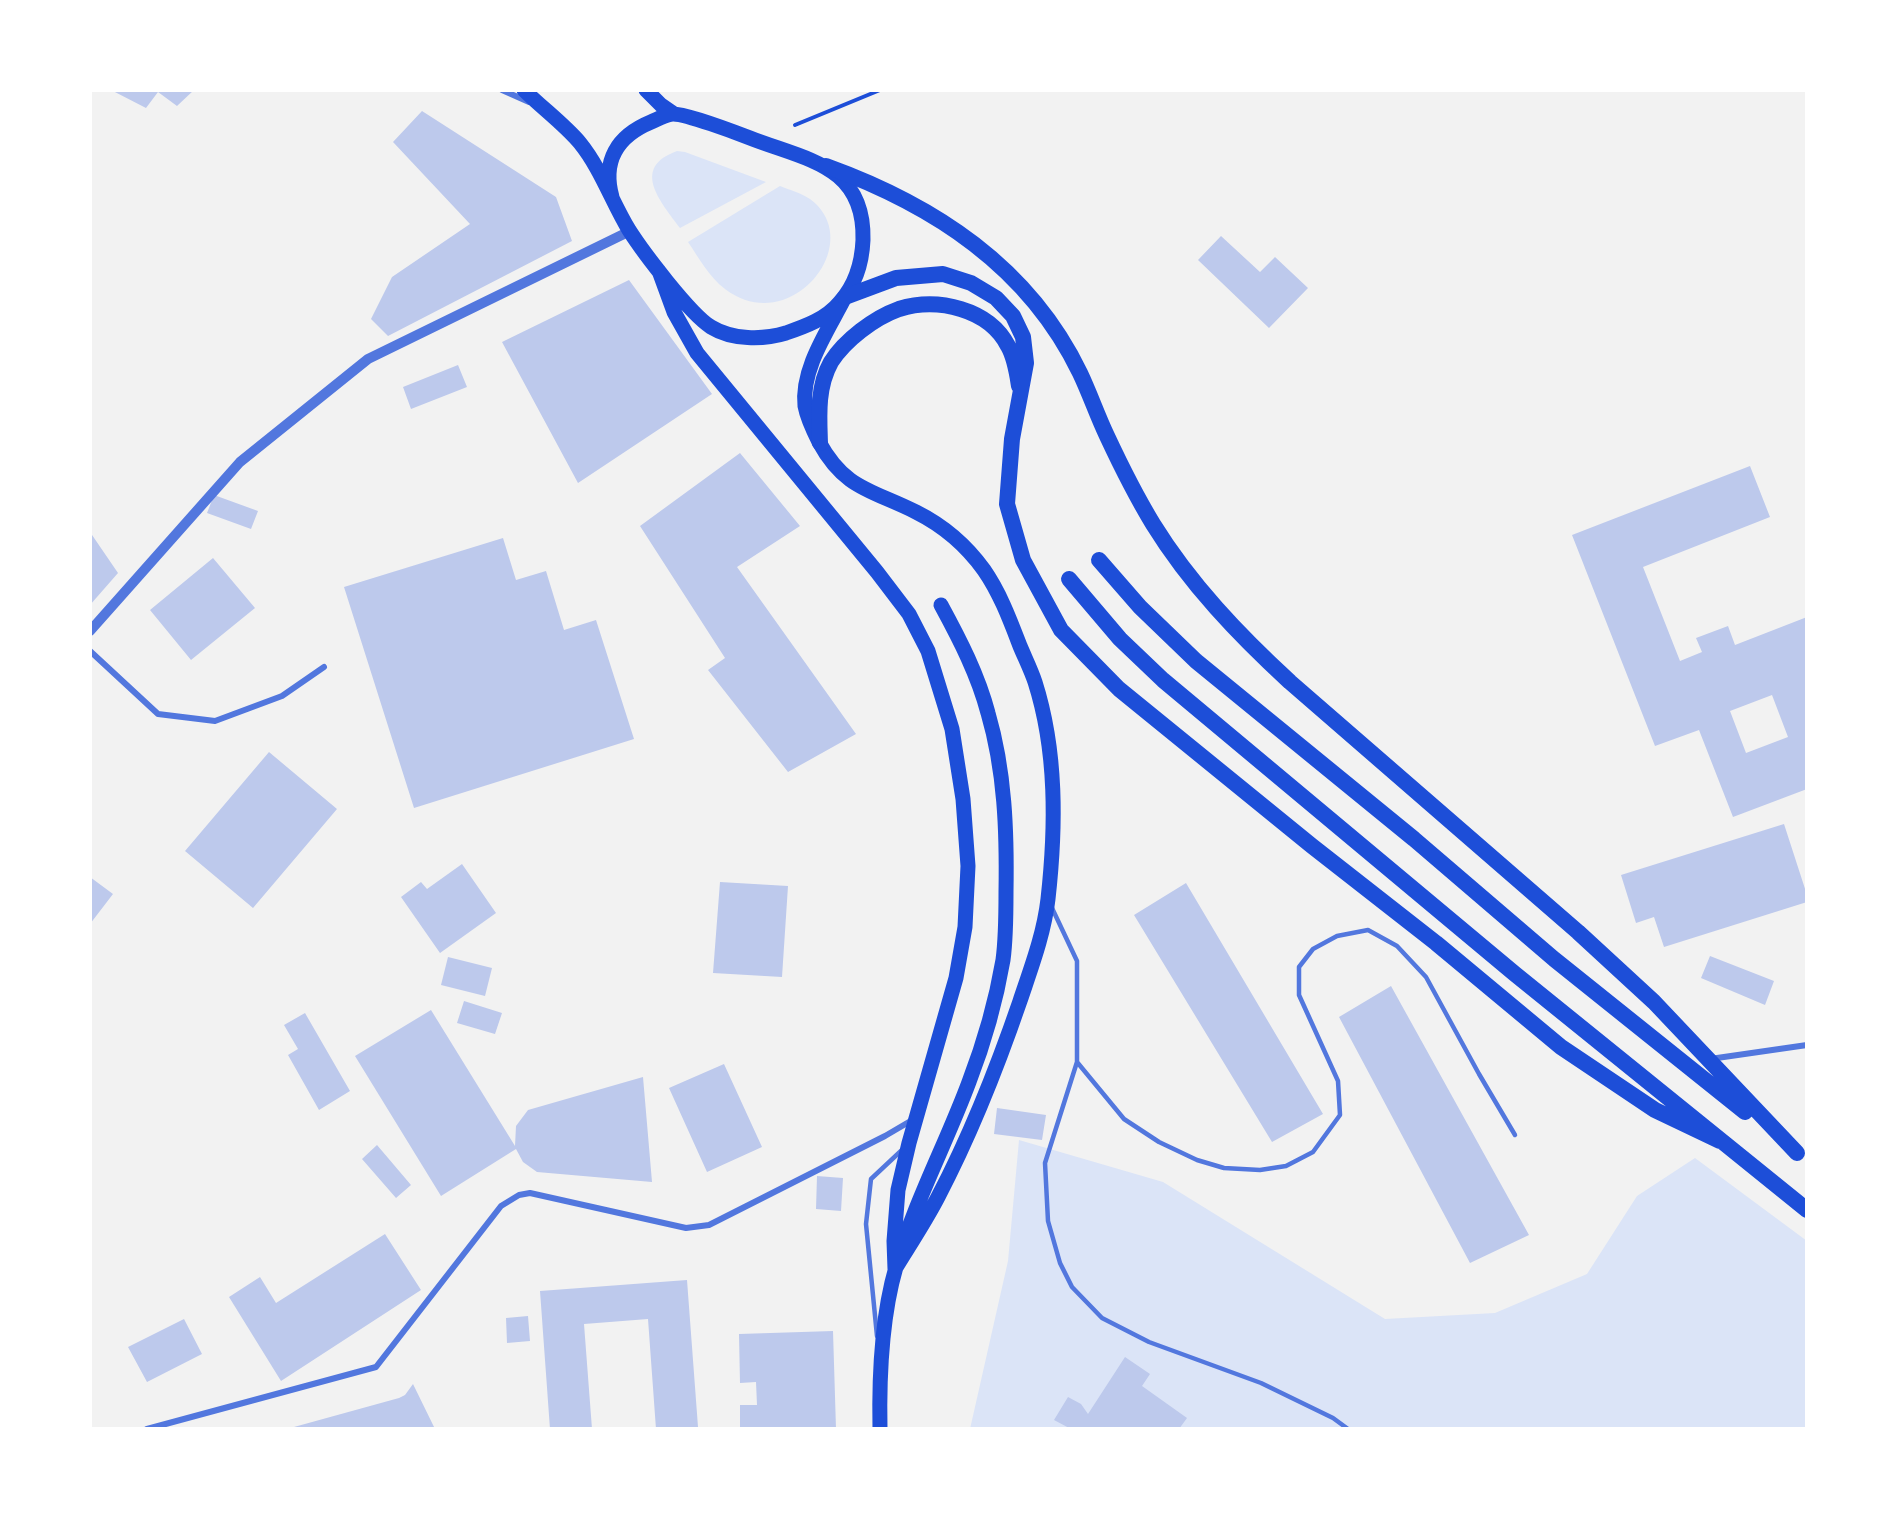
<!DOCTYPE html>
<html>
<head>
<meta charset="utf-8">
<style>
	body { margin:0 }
	#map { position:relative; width:1897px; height:1519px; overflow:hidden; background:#f2f2f2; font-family:"IBM Plex Sans",sans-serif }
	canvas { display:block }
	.frame { position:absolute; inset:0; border:92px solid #fff; pointer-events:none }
</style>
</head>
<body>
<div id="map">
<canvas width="1897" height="1519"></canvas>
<div class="frame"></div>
</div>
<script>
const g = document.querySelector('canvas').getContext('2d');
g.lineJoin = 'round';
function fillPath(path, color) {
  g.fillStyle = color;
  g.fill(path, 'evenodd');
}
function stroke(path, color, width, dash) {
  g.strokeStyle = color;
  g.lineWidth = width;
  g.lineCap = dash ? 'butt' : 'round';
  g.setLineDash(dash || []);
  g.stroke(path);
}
fillPath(new Path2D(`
	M677 151 685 152 766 182 680 228C661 202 630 168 677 151Z
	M780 186C790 190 801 193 810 199 868 242 791 339 725 289 709 277 699 258 688 242Z
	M1019 1140 1163 1182 1385 1319 1495 1313 1587 1274 1637 1196 1695 1158 1807 1241V1429H970L1008 1261Z`), '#dbe4f7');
fillPath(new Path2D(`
	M111 90H194L177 106 158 92 146 108Z
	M422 111 556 197 572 241 388 336 371 319 392 277 470 224 393 142Z
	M1221 236 1260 272 1275 257 1308 288 1269 328 1198 260Z
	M629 280 712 394 578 483 502 342Z
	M458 365 467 387 411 409 403 387Z
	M740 453 800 526 737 567 856 734 788 772 708 670 725 658 640 526Z
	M1750 466 1770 517 1643 567 1680 661 1702 652 1696 638 1728 626 1735 645 1807 617V789L1733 817 1699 730 1655 746 1572 535ZM1772 695 1788 737 1746 753 1730 711Z
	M214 495 258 511 251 529 207 513Z
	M90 532 118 573 90 605Z
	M503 538 516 580 546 571 564 630 596 620 634 739 414 808 344 587Z
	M213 558 255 608 191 660 150 610Z
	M269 752 337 809 253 908 185 851Z
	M1784 824 1807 895V902L1664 947 1654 917 1636 923 1621 875Z
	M462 864 496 913 440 953 401 897 421 882 427 889Z
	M90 877 113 894 90 924Z
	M720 882 788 886 782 977 713 973Z
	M1186 883 1323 1114 1272 1142 1134 915Z
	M1710 956 1774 981 1765 1005 1701 978Z
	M448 957 492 968 485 996 441 985Z
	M1391 986 1529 1235 1470 1263 1339 1017Z
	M464 1001 502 1013 495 1034 457 1023Z
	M431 1010 515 1146 516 1126 528 1110 643 1077 652 1182 537 1172 523 1162 516 1149 441 1196 355 1056Z
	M305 1013 350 1091 319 1110 288 1055 298 1049 284 1025Z
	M724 1064 762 1147 707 1172 669 1088Z
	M997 1108 1046 1115 1042 1140 994 1134Z
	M377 1145 411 1185 396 1198 362 1159Z
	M817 1176 843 1178 841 1211 816 1209Z
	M385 1234 421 1290 281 1381 229 1297 260 1277 276 1303Z
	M687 1280 698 1427 656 1429 648 1319 584 1324 592 1429H550L540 1291Z
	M528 1316 530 1341 507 1343 506 1318Z
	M184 1319 202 1354 147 1382 128 1347Z
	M833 1331 836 1429H740V1405H757L756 1382 740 1383 739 1334Z
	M1125 1357 1150 1374 1142 1386 1187 1418 1179 1429H1071L1054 1420 1068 1397 1081 1404 1088 1414Z
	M413 1384 435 1429H295L294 1427 399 1398 405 1395Z`), '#bdc9ec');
stroke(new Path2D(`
	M795 125 880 90`), '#1d4ed8', 4);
stroke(new Path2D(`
	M1052 908 1077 961V1062L1045 1163 1048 1221 1060 1263 1072 1287 1102 1318 1149 1342 1261 1383 1333 1418 1348 1429
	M1077 1062 1124 1119 1159 1142 1197 1160 1224 1168 1260 1170 1286 1166 1313 1152 1340 1115 1338 1081 1299 995V967L1313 949 1337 936 1368 930 1397 946 1426 977 1479 1074 1515 1135
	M877 1336 866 1224 871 1179 903 1149`), '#5277de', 4.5);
stroke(new Path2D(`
	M502 90 529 102
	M90 651 158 714 215 721 282 696 324 667
	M1710 1059 1807 1045
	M147 1429 376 1367 501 1206 519 1195 530 1193 686 1228 709 1225 885 1136 914 1119`), '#5277de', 6);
stroke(new Path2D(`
	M90 631 240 462 368 359 630 231`), '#5277de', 10);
stroke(new Path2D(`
	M524 90C542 108 564 124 580 143 601 169 612 202 629 230 643 252 690 314 711 327 732 340 763 340 786 333 806 326 826 319 840 302 856 284 862 263 863 240 865 165 806 160 750 138 737 133 684 113 672 114 665 115 658 119 651 122 617 136 602 161 612 197
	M646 90 661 105 674 114
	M659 271 674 312 697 353 877 572 909 614 928 651 952 729 963 799 968 866 965 927 956 978 909 1143 898 1190 894 1241 895 1269
	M845 297C829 329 801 368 805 406 807 417 814 432 819 442 845 490 873 490 916 512 944 526 966 545 984 570 1000 593 1010 620 1020 646 1025 658 1031 670 1035 682 1057 751 1056 827 1048 899 1044 934 1031 968 1020 1001 997 1068 971 1134 938 1197 925 1222 909 1246 895 1269
	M880 1429C879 1379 882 1315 896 1267 914 1203 946 1144 969 1082 984 1043 996 1001 1003 960 1006 938 1006 914 1006 892 1007 832 1005 771 988 713 978 675 960 640 941 605`), '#1d4ed8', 15);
stroke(new Path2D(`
	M826 166C934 205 1029 267 1080 373 1090 394 1097 415 1107 436 1121 466 1136 496 1153 524 1190 584 1239 635 1290 682L1578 932 1654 1002 1797 1153
	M845 297 896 278 943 274 971 283 996 298 1013 316 1023 337 1026 363 1012 439 1007 504 1023 560 1061 630 1119 689 1312 846 1436 943 1561 1047 1655 1110 1720 1141
	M820 443C819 416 817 387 831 362 845 340 874 318 899 309 938 297 989 309 1008 346 1015 358 1017 373 1019 386
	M1099 560 1140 607 1196 661 1414 839 1554 959 1745 1112
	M1069 579 1120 639 1163 680 1515 974 1807 1210`), '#1d4ed8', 16);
</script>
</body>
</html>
